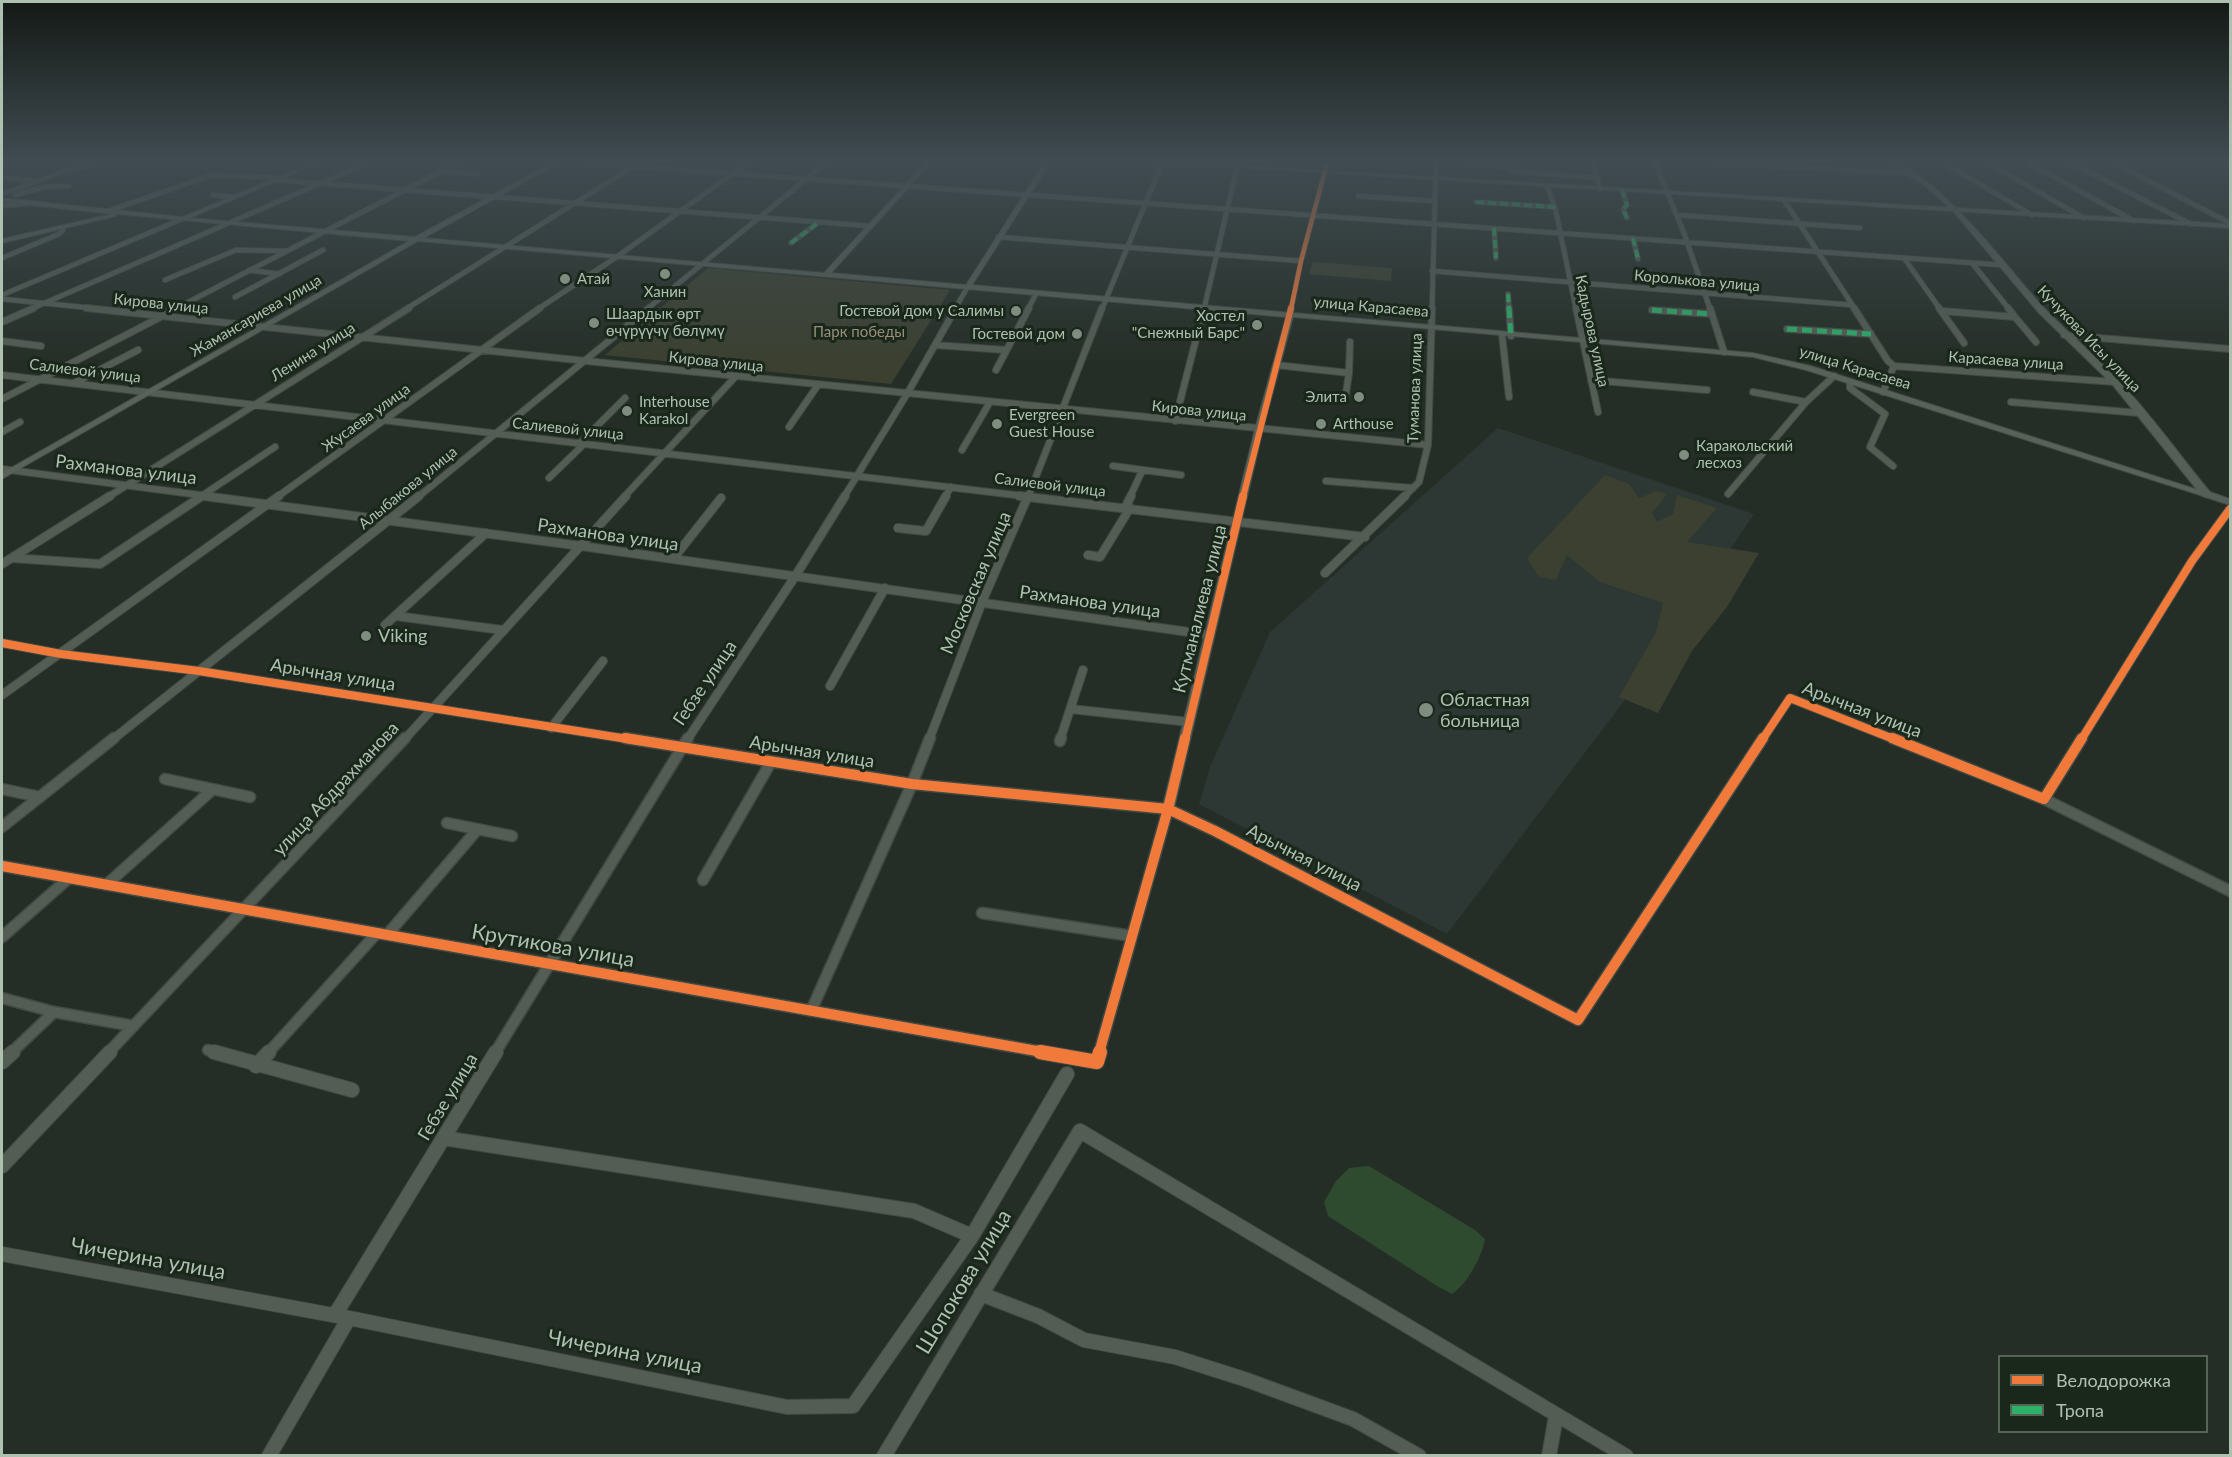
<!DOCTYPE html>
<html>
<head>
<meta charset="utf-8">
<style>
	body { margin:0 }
	#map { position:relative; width:2232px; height:1457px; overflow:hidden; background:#252e26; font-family:Lato,sans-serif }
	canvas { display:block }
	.frame { position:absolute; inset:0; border:3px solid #aec0b0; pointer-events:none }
	.legend { position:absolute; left:1998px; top:1355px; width:210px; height:78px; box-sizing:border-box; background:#1a271b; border:2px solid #556457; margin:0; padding:8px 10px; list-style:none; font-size:18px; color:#aec0b0 }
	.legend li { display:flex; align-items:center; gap:12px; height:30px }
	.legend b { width:30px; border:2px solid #556457 }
</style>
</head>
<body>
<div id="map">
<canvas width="2232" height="1457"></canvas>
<div class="frame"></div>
<ul class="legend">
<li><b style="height:8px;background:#f17a3a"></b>Велодорожка</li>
<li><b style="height:8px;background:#2db169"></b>Тропа</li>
</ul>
</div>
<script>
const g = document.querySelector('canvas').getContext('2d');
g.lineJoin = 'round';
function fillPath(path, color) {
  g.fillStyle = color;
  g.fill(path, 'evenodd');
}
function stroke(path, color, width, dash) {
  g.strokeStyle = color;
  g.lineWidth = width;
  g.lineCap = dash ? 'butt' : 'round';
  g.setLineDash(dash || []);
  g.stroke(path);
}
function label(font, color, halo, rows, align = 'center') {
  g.font = font + ' Lato,sans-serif';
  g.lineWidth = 6;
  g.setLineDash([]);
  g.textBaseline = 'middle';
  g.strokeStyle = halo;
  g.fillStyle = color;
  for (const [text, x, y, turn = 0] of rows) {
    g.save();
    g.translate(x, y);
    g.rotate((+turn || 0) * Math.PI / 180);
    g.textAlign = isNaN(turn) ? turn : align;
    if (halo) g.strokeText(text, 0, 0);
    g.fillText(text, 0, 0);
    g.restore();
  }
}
fillPath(new Path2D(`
	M1498 428 1754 514 1660 654 1447 934 1199 804 1210 767 1270 632Z`), '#2d3733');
fillPath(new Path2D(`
	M1313 262 1392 268 1391 281 1309 274Z
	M708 268 950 290 891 384 605 355Z
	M1605 475 1629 484 1639 498 1656 491 1667 494 1652 513 1657 522 1673 514 1677 495 1717 508 1687 542 1759 553 1727 607 1692 651 1658 713 1619 697 1656 632 1663 603 1600 582 1567 555 1556 580 1539 577 1527 558Z`), '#3b4030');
fillPath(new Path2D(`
	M1369 1166 1475 1230 1485 1239C1482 1257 1467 1284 1452 1294L1437 1286 1328 1216 1324 1202 1336 1181 1349 1168Z`), '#2e4a2f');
const streetFar4 = new Path2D(`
	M586 163 2002 265
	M1593 163 1600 189
	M1655 163 1684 233 1710 309
	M1712 163 1907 173
	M1944 163 2032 215
	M1988 163 2084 218
	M2029 163 2134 221
	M2071 163 2191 224
	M2114 163 2230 223
	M1467 164 1514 167
	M1509 171 1598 178
	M443 172 477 174
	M2 177 34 181
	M276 180 870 226
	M1547 186 1555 207 1576 309
	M1622 190 1627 205 1623 209 1627 218
	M2 194 68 170 96 163
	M15 195 44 187 69 186
	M213 195 234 197
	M1358 196 1434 201
	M1784 200 1855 309
	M1476 202 1555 207
	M2 206 32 203
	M108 211 212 175 281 178
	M1678 215 1860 228
	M1494 228 1496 258
	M998 237 1301 261
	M1633 238 1638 259
	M791 243 819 222
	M2 258 59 234 63 230 62 227
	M1904 258 1940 309
	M1972 263 2009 309
	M249 270 279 274
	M1432 271 1852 305
	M165 280 236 250 286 251
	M1508 294 1509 309
	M2 295 182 219
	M235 297 323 250
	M2 299 101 309
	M31 309 367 163
	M175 309 457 163
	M406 309 634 166
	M538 309 618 256 747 163
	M647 309 826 163
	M955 309 967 288
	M1028 309 1036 294
	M1102 309 1162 163
	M1204 309 1238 163
	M1291 309 1301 261 1327 163
	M1432 309 1436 163`);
const streetFar3 = new Path2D(`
	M86 308 586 361 1428 445
	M1509 308 1511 336
	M1576 308 1598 412
	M1710 308 1724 352
	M1854 308 1888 361 1894 366 1883 392
	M1939 308 1964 343
	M1652 310 1712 314
	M1942 311 2015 317 2008 308
	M1290 315 1291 308
	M2015 317 2036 342
	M2 322 34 308
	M1787 329 1871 334
	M1502 335 1509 397
	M2064 335 2230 349
	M2 341 41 346
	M935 345 1006 350
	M1276 365 1349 373 1345 400
	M1894 366 2115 382
	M996 370 1029 308
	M1349 373 1350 342
	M2 375 1032 497
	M1591 380 1707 390
	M1850 382V388L1885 414 1870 447 1893 466
	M74 383 138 350
	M1753 392 1806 402
	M2 399 178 308
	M2011 402 2139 413
	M1175 421 1204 308
	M789 427 818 385
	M2 432 20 422
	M579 444 625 398
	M962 450 990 402
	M1113 466 1181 475
	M2 469 215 497
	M549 478 584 444
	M1326 481 1413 488
	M1728 494 1806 402 1834 376
	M108 497 409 308
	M200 497 275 447
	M277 497 540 308
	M418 497 649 308
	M624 497 736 376
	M844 497 907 394 956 308
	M945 497 951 487
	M1028 497 1102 308
	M1130 497 1142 471
	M1404 497 1419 482 1428 445 1432 308`);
const streetFar2 = new Path2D(`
	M204 496 581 546 1210 635
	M1019 496 1365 537
	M1125 508 1131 496
	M898 528 926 531 946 496
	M1088 555 1100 557 1130 508
	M12 558 100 564 202 496
	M673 559 721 498
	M2 564 110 496
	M1325 573 1405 496
	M396 616 502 630
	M385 625 486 533
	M2 643 61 654 199 671 634 740
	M830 686 885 588
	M2 695 279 496
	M1071 709 1189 722
	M551 728 603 661
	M112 740 419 496
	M404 740 626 496
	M687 740 796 575 845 496
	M929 740 982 602 1028 496
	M1060 740 1083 670
	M1762 740 1790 698 1896 740
	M2081 740 2192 561 2230 509`);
const streetFar1 = new Path2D(`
	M625 738 912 784 1168 809 1215 831 1578 1020 1763 738
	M1892 738 2044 799 2082 738
	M1060 741 1061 738
	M165 779 250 797
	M2 789 40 797
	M2044 799 2230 891
	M447 823 512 836
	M2 827 114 738
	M2 866 1048 1053
	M703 880 771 762
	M106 885 212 790
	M982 913 1132 936
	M387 935 477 830
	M2 937 69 878
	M2 998 54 1012 134 1026
	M811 1011 912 784 930 738
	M208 1050 220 1053
	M11 1053 54 1012
	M108 1053 405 738
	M268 1053 377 933
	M495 1053 688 738
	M1099 1053 1168 809`);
const street = new Path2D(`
	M214 1052 352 1090
	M1040 1052 1097 1062 1100 1052
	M2 1062 13 1052
	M256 1066 269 1052
	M443 1138 914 1211 972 1236
	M2 1166 110 1052
	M2 1254 349 1318 787 1407 853 1406 972 1236 1067 1074
	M981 1294 1038 1316 1084 1340 1175 1357 1247 1380 1353 1419 1419 1456
	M335 1315 496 1052
	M269 1456 349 1318
	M884 1456 1080 1131 1626 1456
	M1549 1456 1556 1416`);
const secondary = new Path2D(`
	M311 163H319L190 218 415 237 551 163H559L424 238 824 273 925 163H931L831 273 966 285 1044 163H1050L972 285 1753 353 1811 366 2211 494 2206 497 2203 496 1806 370 1753 357 1293 317 1263 429 1174 809 1173 812H1163L1162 809 1255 429 1286 317 418 241 2 479V473L409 241 116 214V216L2 243V239L112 214 2 202V198L183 217Z
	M1162 163H1197L2230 224V228Z`);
const primary = new Path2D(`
	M1889 163C1931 163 2015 278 2046 310 2069 334 2095 355 2117 379 2151 414 2179 455 2210 492L2230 499V505L2202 496 2112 384 2039 313 1953 211 1925 186Z`);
stroke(streetFar4, '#424943', 6);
stroke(streetFar3, '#424943', 8);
stroke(streetFar2, '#424943', 10);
stroke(streetFar1, '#424943', 13);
stroke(street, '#424943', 16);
stroke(secondary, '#424943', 2);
stroke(primary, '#424b43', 2);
stroke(streetFar4, '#545d54', 4.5);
stroke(streetFar3, '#545d54', 6);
stroke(streetFar2, '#545d54', 8);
stroke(streetFar1, '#545d54', 10);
stroke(street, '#545d54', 14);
fillPath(secondary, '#586259');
fillPath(primary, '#565f57');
stroke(new Path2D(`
	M1622 190 1627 205 1623 209 1627 218
	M1476 202 1555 207
	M1494 228 1496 258
	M1633 238 1638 259
	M791 243 819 222
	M1508 294 1509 309`), '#2db169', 4, [8, 4]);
stroke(new Path2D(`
	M1509 308 1511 336
	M1652 310 1712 314
	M1787 329 1871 334`), '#2db169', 5, [10, 5]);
stroke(new Path2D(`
	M1291 309 1301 261 1327 163`), '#f17a3a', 4.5);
stroke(new Path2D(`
	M1243 497 1291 308`), '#f17a3a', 6);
stroke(new Path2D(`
	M2 643 61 654 199 671 634 740
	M1185 740 1243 496
	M1762 740 1790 698 1896 740
	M2081 740 2192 561 2230 509`), '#f17a3a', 8);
stroke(new Path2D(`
	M625 738 912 784 1168 809 1215 831 1578 1020 1763 738
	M1892 738 2044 799 2082 738
	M2 866 1048 1053
	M1099 1053 1168 809 1185 738`), '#f17a3a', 10);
stroke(new Path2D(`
	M1040 1052 1097 1062 1100 1052`), '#f17a3a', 14);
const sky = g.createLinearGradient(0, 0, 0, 367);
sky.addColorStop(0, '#141915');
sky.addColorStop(0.44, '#404c52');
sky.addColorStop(1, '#404c5200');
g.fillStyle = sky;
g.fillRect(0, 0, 2232, 367);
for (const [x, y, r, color] of [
	[665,274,6,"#7e8d80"],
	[565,279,6,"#7e8d80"],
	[1016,311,6,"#7e8d80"],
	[594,323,6,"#7e8d80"],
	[1257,325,6,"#7e8d80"],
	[1077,334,6,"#7e8d80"],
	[1359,397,6,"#7e8d80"],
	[627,411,6,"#7e8d80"],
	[997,424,6,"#7e8d80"],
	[1321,424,6,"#7e8d80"],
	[1684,455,6,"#7e8d80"],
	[366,636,6,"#7e8d80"],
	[1426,710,8,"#7e8d80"]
]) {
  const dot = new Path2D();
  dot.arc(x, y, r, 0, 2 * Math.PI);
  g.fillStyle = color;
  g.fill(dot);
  stroke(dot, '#1a271b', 2);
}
label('15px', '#aec0b0', '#1a271b', [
	["Атай",577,279],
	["Ханин",665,292,"center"],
	["Гостевой дом у Салимы",1004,311,"right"],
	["Шаардык өрт",606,314],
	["өчүрүүчү бөлүмү",606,331],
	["Хостел",1245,316,"right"],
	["\"Снежный Барс\"",1245,333,"right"],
	["Гостевой дом",1065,334,"right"],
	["Элита",1347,397,"right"],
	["Interhouse",639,402],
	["Karakol",639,419],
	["Evergreen",1009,415],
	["Guest House",1009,432],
	["Arthouse",1333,424],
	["Каракольский",1696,446],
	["лесхоз",1696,463]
], 'left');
label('15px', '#aec0b0', '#1a271b', [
	["Королькова улица",1697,281,5],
	["Кирова улица",161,304,6],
	["улица Карасаева",1371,307,5],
	["Жамансариева улица",256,316,-30],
	["Кадырова улица",1592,331,78],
	["Кучукова Исы улица",2089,339,46],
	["Ленина улица",313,352,-32],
	["Карасаева улица",2006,361,4],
	["Кирова улица",716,362,6],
	["улица Карасаева",1855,368,17],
	["Салиевой улица",85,371,7],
	["Туманова улица",1415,388,-88],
	["Кирова улица",1199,411,6],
	["Жусаева улица",366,418,-36],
	["Салиевой улица",568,429,6],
	["Салиевой улица",1050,485,7],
	["Алыбакова улица",408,488,-39]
]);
label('15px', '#988e79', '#1a271b', [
	["Парк победы",859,332]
]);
label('18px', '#aec0b0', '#1a271b', [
	["Рахманова улица",126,470,7],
	["Рахманова улица",608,535,8],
	["Московская улица",976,583,-67],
	["Рахманова улица",1090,602,8],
	["Кутманалиева улица",1200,609,-76],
	["Арычная улица",333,675,9],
	["Гебзе улица",705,683,-56],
	["Арычная улица",1862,710,21],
	["Арычная улица",812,752,9],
	["улица Абдрахманова",336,789,-47],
	["Арычная улица",1304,858,27],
	["Гебзе улица",448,1097,-59]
]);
label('18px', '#aec0b0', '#1a271b', [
	["Viking",378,636],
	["Областная",1440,700],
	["больница",1440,721]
], 'left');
label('21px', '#aec0b0', '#1a271b', [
	["Крутикова улица",553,946,10],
	["Чичерина улица",148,1259,10],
	["Шопокова улица",964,1282,-59],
	["Чичерина улица",625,1352,11]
]);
</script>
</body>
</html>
